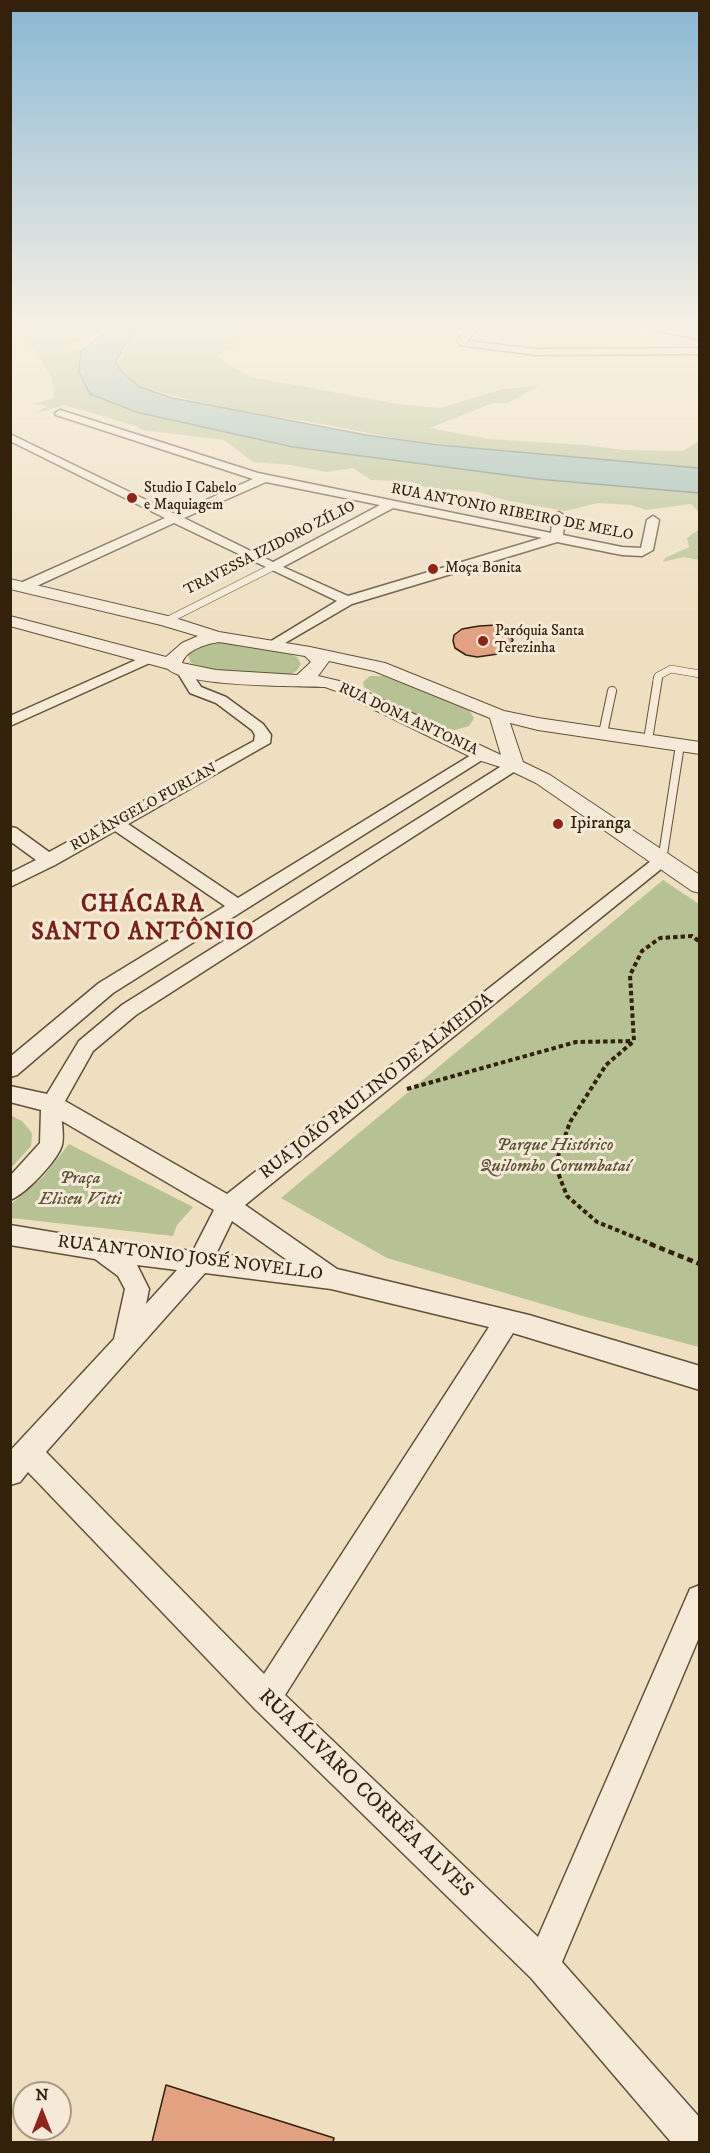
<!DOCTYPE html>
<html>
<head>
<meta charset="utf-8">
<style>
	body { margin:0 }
	#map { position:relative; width:710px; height:2153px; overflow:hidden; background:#eedfc1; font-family:"IM FELL DW Pica",serif }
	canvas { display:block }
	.frame { position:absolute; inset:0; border:12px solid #34210b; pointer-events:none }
	.north { position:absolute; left:12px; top:2081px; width:60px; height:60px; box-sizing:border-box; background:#f4ead7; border:2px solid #a79a85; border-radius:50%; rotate:0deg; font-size:16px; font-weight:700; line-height:24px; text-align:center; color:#34210b }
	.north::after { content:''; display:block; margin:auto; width:21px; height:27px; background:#8f2418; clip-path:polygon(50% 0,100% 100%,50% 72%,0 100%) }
</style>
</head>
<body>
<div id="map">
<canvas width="710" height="2153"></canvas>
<div class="frame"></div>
<div class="north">N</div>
</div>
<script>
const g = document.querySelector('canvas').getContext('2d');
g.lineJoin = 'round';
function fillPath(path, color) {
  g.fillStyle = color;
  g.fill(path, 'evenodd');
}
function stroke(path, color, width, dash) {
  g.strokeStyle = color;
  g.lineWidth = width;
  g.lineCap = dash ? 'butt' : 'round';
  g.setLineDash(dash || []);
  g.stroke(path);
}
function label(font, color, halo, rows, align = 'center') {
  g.font = font + ' "IM FELL DW Pica",serif';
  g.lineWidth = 6;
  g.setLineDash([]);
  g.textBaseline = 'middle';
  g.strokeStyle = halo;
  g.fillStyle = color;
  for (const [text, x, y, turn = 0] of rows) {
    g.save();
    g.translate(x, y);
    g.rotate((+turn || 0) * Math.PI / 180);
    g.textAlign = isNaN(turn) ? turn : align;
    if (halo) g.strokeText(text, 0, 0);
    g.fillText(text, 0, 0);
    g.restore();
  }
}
fillPath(new Path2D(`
	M11 327H110L68 346 70 349 83 351 120 398 699 487V512L691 504 646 510 631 505 598 503 565 511 505 500 479 492 425 487 412 482 371 480 353 468 327 472 291 465 253 462 224 440 142 430 136 426 64 405 37 413 47 406 32 404 54 398C59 375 31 354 25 334L11 329Z
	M134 327H233L232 332 239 339 233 348 218 355 224 362 250 377 399 404 440 408 503 389 539 386 508 403H493L430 428 488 439 585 445 624 450 683 451 699 441V476L399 439 306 421 239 412 143 388 133 384 120 373 118 364 128 347V334Z
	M699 529V560L684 557 663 562 665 558 689 547 687 538Z
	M211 641 284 652 297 657 301 664C299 667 298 670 295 672 280 683 209 670 191 663L188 655 199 646Z
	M370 676H383L469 710 474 718 469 726 455 730 439 729 364 687 363 682Z
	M663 880 699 904V1347L586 1317 387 1258 281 1198Z
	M10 1115 22 1121 32 1133 31 1146 11 1168Z
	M69 1144 193 1207 177 1225 173 1236 11 1218V1204L43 1177Z`), '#b7c294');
const water = new Path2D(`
	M112 327H139L124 346 116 363 123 373 140 387 172 398 366 435 439 445 699 468V493L537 479 293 447 136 412 90 394 79 372 81 351Z`);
fillPath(water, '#99bcb6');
stroke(water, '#717e72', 1.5);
const building = new Path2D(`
	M497 625 505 629 513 640 506 651 498 654 477 657 466 655 455 648 453 641 454 635 462 629 479 626Z
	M166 2085 334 2138 333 2142H152Z`);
fillPath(building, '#e2a282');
stroke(building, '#34210b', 1.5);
const serviceFar1 = new Path2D(`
	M166 621 273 567
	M657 680 658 676 671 669 700 674`);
const service = new Path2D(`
	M603 733 612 691
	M648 740 658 678
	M662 861 680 745`);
const minor = new Path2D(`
	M470 327H480L467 341 536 349 700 348V354L536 355 460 345 457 340Z
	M634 327H659L700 333V339Z
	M60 410 258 473 551 533 553 516 559 512 565 516 563 535 622 547 641 548 647 520 653 516 659 520 653 550 642 556 622 555 557 542 352 604 273 650 268 649 266 646 268 643 337 601 174 523 28 590H18L16 587 18 584 165 518 10 441V434L175 514 253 479 56 415 55 413ZM266 482 380 505 273 562 184 518ZM393 508 542 538 348 596 283 567Z
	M147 655 152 656 154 659 152 662 10 726V716Z
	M183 666 188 667 201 687 226 697 263 724 271 735 270 743 128 824 238 898 476 752 482 750 490 755 113 993 17 1075 10 1077V1057L99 983 225 906 115 831 55 865 10 887V873L36 860 10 841V827L16 828 49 852 254 741 255 735 252 730 216 703 190 693 176 670Z
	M514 760 520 762 522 765 520 768 136 1015 93 1051 65 1101 227 1194 656 857H668L671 861 245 1205 337 1269 529 1315 700 1366V1390L513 1333 285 1695 538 1937 690 1589 700 1585V1635L562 1962 700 2118V2142H671L531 1978 255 1709 28 1472 20 1482 10 1485V1451L114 1339 125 1289 118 1276 95 1259 10 1245V1225L100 1240 193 1251 214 1210 62 1121C62 1128 64 1137 62 1145 58 1160 25 1195 10 1200V1176L40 1143 41 1110 10 1102V1086L47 1094 79 1041 122 1005 508 762ZM232 1221 290 1262 216 1254ZM137 1265 177 1270 146 1304 149 1289ZM205 1273 331 1289 489 1327 264 1674 46 1452Z`);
const tertiary = new Path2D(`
	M10 579 172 617 219 632 310 647 385 663 504 711 538 718 700 742V754L538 730 510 723 523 762 550 775 700 875V893L692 891 536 783 507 769 475 759 336 691 325 687C295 686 187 687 168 669L10 626V616L166 657 182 643 198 636 161 625 10 589ZM219 642 305 656 311 662 297 675 216 670 182 663C186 650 206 644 219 642ZM329 661 374 671 490 718 501 755 348 683 318 676Z`);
stroke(serviceFar1, '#625038', 8);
stroke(service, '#625038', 10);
stroke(minor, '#625038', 3);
stroke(tertiary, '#625038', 2);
stroke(new Path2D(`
	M407 1089 576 1042 633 1041
	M654 1245 597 1222 567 1196 555 1165 570 1122 606 1065 634 1041 630 975 642 951 660 938 692 936 700 942`), '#34210b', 4, [4.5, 3]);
stroke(new Path2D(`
	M650 1244 700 1264`), '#34210b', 4.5, [6, 4]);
stroke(serviceFar1, '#f4ead7', 7);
stroke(service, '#f4ead7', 8);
fillPath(minor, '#f4ead7');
fillPath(tertiary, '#f4ead7');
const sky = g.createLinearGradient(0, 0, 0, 629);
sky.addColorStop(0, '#88b7d4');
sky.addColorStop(0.52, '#f7f1e3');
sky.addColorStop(1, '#f7f1e300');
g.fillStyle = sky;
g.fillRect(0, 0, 710, 629);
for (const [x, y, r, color] of [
	[132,498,6,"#8f2418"],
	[433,569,6,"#8f2418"],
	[483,641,6,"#8f2418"],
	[558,824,6,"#8f2418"]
]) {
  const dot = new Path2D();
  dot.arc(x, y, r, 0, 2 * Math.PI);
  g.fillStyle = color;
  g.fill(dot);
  stroke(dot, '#f4ead7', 2);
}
label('15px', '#34210b', '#f4ead7', [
	["Studio I Cabelo",144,489],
	["e Maquiagem",144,506],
	["Moça Bonita",445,569],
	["Paróquia Santa",495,632],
	["Terezinha",495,649]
], 'left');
label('15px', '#34210b', '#f4ead7', [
	["RUA ANTONIO RIBEIRO DE MELO",512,513,11],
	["TRAVESSA IZIDORO ZÍLIO",270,549,-27],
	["RUA DONA ANTONIA",408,720,25],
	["RUA ÂNGELO FURLAN",144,808,-29]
]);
label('18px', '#34210b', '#f4ead7', [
	["Ipiranga",570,824]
], 'left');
label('18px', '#34210b', '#f4ead7', [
	["RUA JOÃO PAULINO DE ALMEIDA",377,1087,-38],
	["RUA ANTONIO JOSÉ NOVELLO",190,1259,7]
]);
label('italic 18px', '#5b5134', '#f4ead7', [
	["Parque Histórico",555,1146],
	["Quilombo Corumbataí",555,1167],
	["Praça",80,1179],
	["Eliseu Vitti",80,1200]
]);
label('21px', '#34210b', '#f4ead7', [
	["RUA ÁLVARO CORRÊA ALVES",365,1794,44]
]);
g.letterSpacing = '1.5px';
label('bold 24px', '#7a1f14', '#f4ead7', [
	["CHÁCARA",143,906],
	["SANTO ANTÔNIO",143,934]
]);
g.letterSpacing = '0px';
</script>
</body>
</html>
